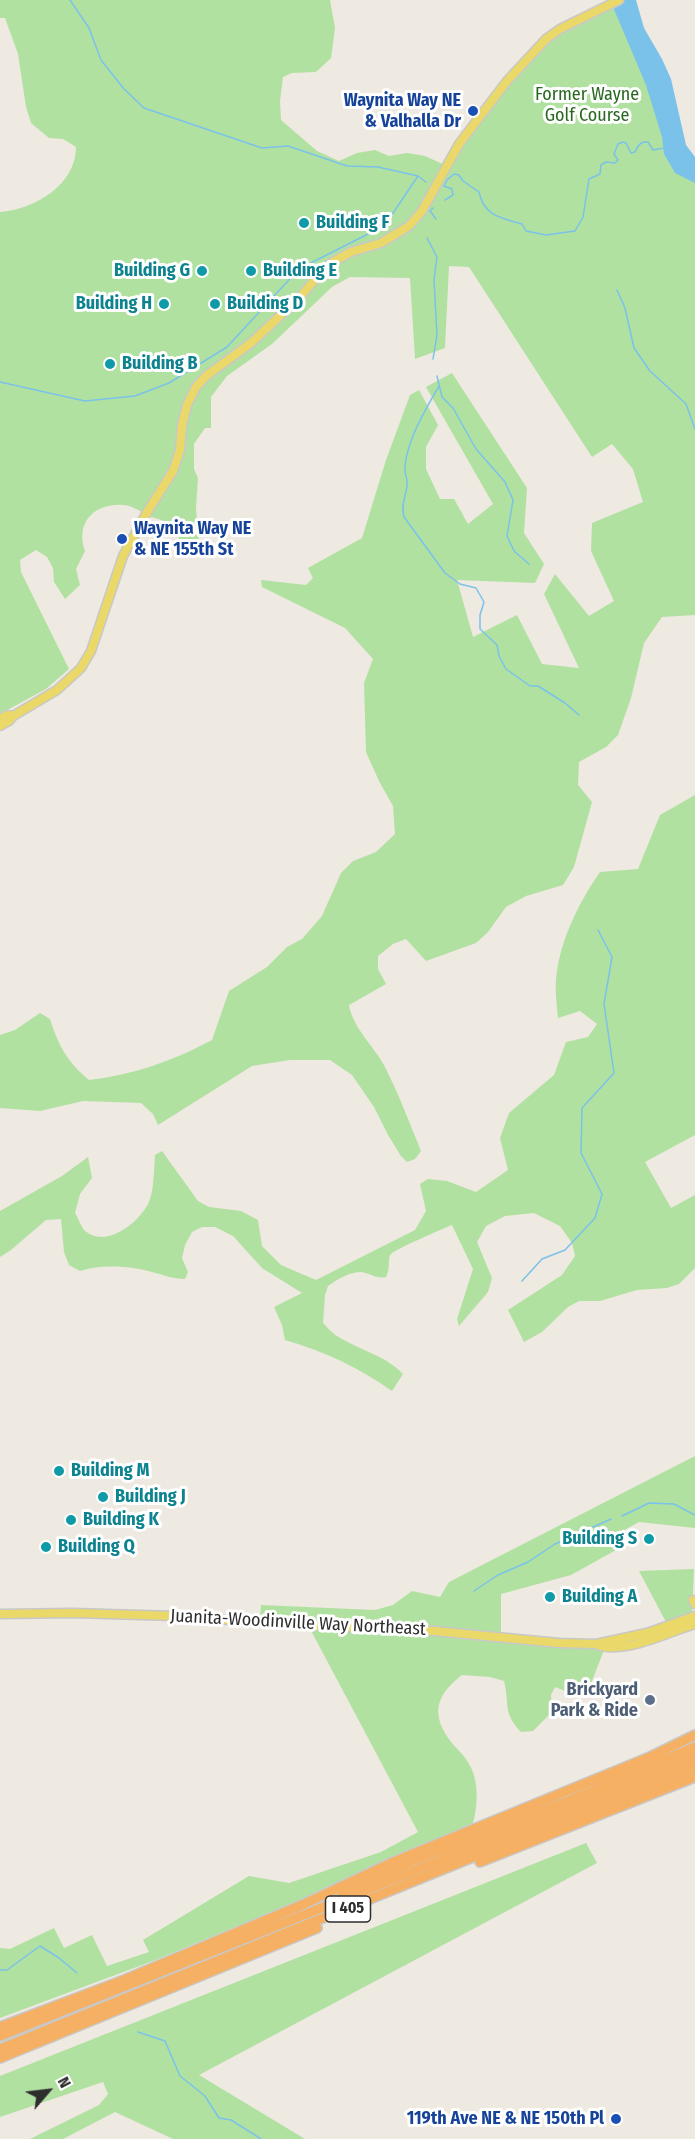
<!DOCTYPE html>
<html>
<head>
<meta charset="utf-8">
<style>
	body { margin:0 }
	#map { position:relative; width:695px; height:2139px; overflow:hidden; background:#eee9e1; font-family:"Fira Sans Condensed",sans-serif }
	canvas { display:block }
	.north { position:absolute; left:18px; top:2061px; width:60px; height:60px; -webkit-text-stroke:4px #fff; paint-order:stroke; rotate:62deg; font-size:16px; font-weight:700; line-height:24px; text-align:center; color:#2d2d2d }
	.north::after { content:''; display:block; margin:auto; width:21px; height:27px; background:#2d2d2d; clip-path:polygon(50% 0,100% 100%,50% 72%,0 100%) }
</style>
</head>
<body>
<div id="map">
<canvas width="695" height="2139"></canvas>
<div class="north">N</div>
</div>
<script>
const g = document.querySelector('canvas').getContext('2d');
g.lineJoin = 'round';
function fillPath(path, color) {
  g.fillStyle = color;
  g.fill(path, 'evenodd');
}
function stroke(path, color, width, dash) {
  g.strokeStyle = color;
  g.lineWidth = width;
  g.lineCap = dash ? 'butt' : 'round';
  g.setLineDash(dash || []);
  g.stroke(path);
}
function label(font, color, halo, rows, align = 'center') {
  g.font = font + ' "Fira Sans Condensed",sans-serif';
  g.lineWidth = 6;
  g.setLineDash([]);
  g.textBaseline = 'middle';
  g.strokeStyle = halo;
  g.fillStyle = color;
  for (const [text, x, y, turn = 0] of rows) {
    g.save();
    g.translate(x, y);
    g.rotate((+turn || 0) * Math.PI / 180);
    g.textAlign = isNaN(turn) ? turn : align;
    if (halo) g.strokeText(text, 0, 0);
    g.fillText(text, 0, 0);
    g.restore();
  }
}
fillPath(new Path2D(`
	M0 0H330L335 28 331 58 316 72 292 73 283 77 280 101 281 120 317 151 339 161 357 153 375 150 389 156 407 153 425 156 447 166 459 145 546 39 622 0 695 166V615L662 617 644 643 631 698 618 735 606 747 579 762 578 785 592 802 574 867 563 885 526 896 506 907 488 932 476 943 426 961 406 939 393 944 378 956V969L386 984 349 1005C353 1029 376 1048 386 1069 399 1095 410 1124 421 1151L415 1159 407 1162 401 1156 388 1135 374 1107 352 1075 330 1060H290L252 1066 158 1125 153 1114 141 1103 83 1101 40 1111 0 1108V1035L15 1030 40 1013 50 1019C58 1045 68 1063 89 1080 133 1075 173 1061 212 1040L229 991 267 967 287 947 302 939 322 916 341 873 353 861 376 852 395 834 393 806 379 781 366 752 364 683 373 659 345 628 262 587 261 580 306 585 313 578 308 568 362 538 386 460 410 395 419 390 438 425 426 447V469L440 499H454L468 524 493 504 426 387 452 373 527 488 524 533 544 564 535 583 457 580 473 637 517 615 542 664 579 668 544 594 555 574 589 616 614 601 591 551 592 523 643 502 633 469 612 444 592 457 469 267 449 266 445 348 415 359 410 278 350 277 332 287 272 344 227 376 211 397V428H205L194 444V469L198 478 196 508 199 544 183 547C173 525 170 520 145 516L146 514C139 511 131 505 123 505 94 503 75 523 85 551L76 569 80 585 65 599 54 582 53 568 47 557 36 550 20 560 21 572 69 669 46 689 0 714V212C35 209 76 185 76 147L63 139 49 138 31 123 26 107 18 54 5 18H0Z
	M695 795V1135L645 1162 671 1208 695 1195V1268L679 1284 667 1288 637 1290 600 1301H579L568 1307 542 1332 524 1342 508 1310 562 1275 575 1256 572 1243 560 1226 534 1213 505 1216 486 1226 477 1242 492 1278 488 1292 459 1326 457 1319 473 1269 452 1225C444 1228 394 1250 391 1254 387 1259 391 1267 386 1277 376 1279 370 1273 361 1272 349 1272 338 1279 328 1286L325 1295 323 1323C327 1327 332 1333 337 1336 359 1350 385 1355 403 1374L392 1391C360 1368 324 1351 285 1340L282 1325 274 1307 302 1293 262 1268 233 1236 215 1227H202L192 1232 185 1245 182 1258 188 1272 185 1279C173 1279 164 1275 152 1272 131 1266 101 1264 80 1271L69 1265 64 1252 61 1219 46 1220 11 1250 0 1257V1211L62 1176 88 1157 92 1178 80 1194 75 1213C78 1218 81 1226 84 1230 106 1250 140 1222 149 1202 154 1191 154 1168 155 1155L162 1151 198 1201 209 1207 241 1211 258 1220 262 1246 281 1265 316 1280 415 1230 426 1211 420 1184 428 1179 447 1181 476 1192 508 1170 500 1138 509 1113 554 1075 566 1042 588 1037 597 1024 580 1011 558 1018C557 1006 555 993 556 980 559 942 578 904 600 872L638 869 660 815Z
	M695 1456V1528L639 1522 619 1533 625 1545 571 1575 501 1594V1634L606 1645 590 1686 568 1692 555 1687 551 1695 552 1712 533 1731 521 1732C502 1712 510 1704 504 1681L490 1677 462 1675C436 1695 430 1714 451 1742 457 1749 465 1756 469 1764 479 1780 478 1806 473 1823L330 1888 153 1961 0 2018V1948L10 1949 54 1928 64 1948 92 1935 107 1966 149 1952 143 1940 249 1876 289 1883 381 1852 418 1832 308 1625 260 1619 261 1605 375 1610 393 1605 412 1591 440 1597 449 1582Z
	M694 1569 692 1614 666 1622 639 1571Z
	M586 1843 597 1863 199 2075 305 2139H173L115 2112 63 2139H30L99 2105 108 2094 103 2082 0 2117V2076Z`), '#b1e1a1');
fillPath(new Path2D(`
	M610 0H636L644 28 662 59 671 79 686 145 695 157V183L675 173 664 154 662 137 646 85Z`), '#7ac2e9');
stroke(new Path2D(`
	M70 0 89 28 101 60 124 89 144 108 262 148 288 146 347 166 378 167 418 176 426 182
	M445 200 453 195 452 189 444 186 447 180 454 174 459 175 463 181 479 192C484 216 501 218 522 224L526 231 546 235 575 231 583 217 589 179 600 174 601 165 606 162 615 163 618 160 614 154 618 144 623 142 626 143 631 153 635 152C638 146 640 141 648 142L653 150 664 148
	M433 208 430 211 436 219
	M427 238 437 257 434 280 437 335 433 359
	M617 290 625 308 634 348 650 371 686 404 695 429
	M437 376 442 397 453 408 476 449 505 482 513 500 507 536 514 551 529 564
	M0 382 85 401 135 396 169 383 227 347 299 269 370 233 389 219 418 176
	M439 386C426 408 404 445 405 472 405 473 407 479 407 481 408 494 400 502 404 517L445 573 460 584 476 588 484 602 480 615V629L497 645 499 656 506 669 530 686H538L565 703 579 715
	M522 1281 542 1259 565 1250 595 1218 602 1194 581 1153 582 1108 614 1073 604 1004 612 957 598 930
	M622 1516 649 1503 674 1504 695 1515
	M474 1591 498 1575 528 1562 555 1544 611 1519
	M0 1970H7L40 1946 59 1958 77 1973
	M138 2032 165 2041 180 2076 205 2096 219 2118 231 2120 261 2139`), '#7ac2e9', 1.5);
const major = new Path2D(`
	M0 719 7 715 13 716
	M0 726 9 721 13 716 57 690 81 668 91 651 123 556 146 514 173 471 180 450 182 425 187 405 196 387 206 376 251 343 299 298 325 268 336 260 351 252 381 243 409 226 422 211 459 144 507 81 546 39 560 29 619 0
	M693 1600 695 1604
	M0 1614 73 1613 175 1616 281 1624 434 1631 559 1643 596 1644 647 1633 695 1616
	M596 1644C622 1656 668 1632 695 1624`);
const highway = new Path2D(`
	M480 1862 695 1777
	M341 1892 413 1861 571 1800 695 1747
	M0 2027 124 1980 302 1905 391 1863 650 1757 695 1735
	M0 2036 607 1794 695 1757
	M0 2049 695 1767
	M0 2058 317 1928`);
stroke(major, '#c8c8c8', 11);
stroke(highway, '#c8c8c8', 12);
stroke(major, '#ead869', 8);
stroke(highway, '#f6b063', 9);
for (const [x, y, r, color] of [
	[473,111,6,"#1a4fb4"],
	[304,223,6,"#0f9aa8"],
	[202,271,6,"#0f9aa8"],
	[251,271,6,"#0f9aa8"],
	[164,304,6,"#0f9aa8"],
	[215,304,6,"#0f9aa8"],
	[110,364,6,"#0f9aa8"],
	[122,539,6,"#1a4fb4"],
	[59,1471,6,"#0f9aa8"],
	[103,1497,6,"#0f9aa8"],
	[71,1520,6,"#0f9aa8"],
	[649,1539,6,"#0f9aa8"],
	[46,1547,6,"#0f9aa8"],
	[550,1597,6,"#0f9aa8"],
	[650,1700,6,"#5c6f8a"],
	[616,2119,6,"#1a4fb4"]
]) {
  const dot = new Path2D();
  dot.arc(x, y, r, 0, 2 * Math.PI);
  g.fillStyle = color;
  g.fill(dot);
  stroke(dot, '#fff', 2);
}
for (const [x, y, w] of [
	[348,1909,45]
]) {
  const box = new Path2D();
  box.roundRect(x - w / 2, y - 13, w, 26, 4.5);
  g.fillStyle = '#fff';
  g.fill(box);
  stroke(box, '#2d2d2d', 1.5);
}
label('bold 16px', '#2d2d2d', null, [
	["I 405",348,1909]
]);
label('18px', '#28681f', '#fff', [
	["Former Wayne",587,95],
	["Golf Course",587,116]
]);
label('bold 18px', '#164399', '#fff', [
	["Waynita Way NE",461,101],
	["& Valhalla Dr",461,122],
	["Waynita Way NE",134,529,"left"],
	["& NE 155th St",134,550,"left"],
	["119th Ave NE & NE 150th Pl",604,2119]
], 'right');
label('bold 18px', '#0d838f', '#fff', [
	["Building F",316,223],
	["Building G",190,271,"right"],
	["Building E",263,271],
	["Building H",152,304,"right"],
	["Building D",227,304],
	["Building B",122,364],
	["Building M",71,1471],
	["Building J",115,1497],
	["Building K",83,1520],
	["Building S",637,1539,"right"],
	["Building Q",58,1547],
	["Building A",562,1597]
], 'left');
label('18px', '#2d2d2d', '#fff', [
	["Juanita-Woodinville Way Northeast",298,1623,3]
]);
label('bold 18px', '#4e5e75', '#fff', [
	["Brickyard",638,1690],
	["Park & Ride",638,1711]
], 'right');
</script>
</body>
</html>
